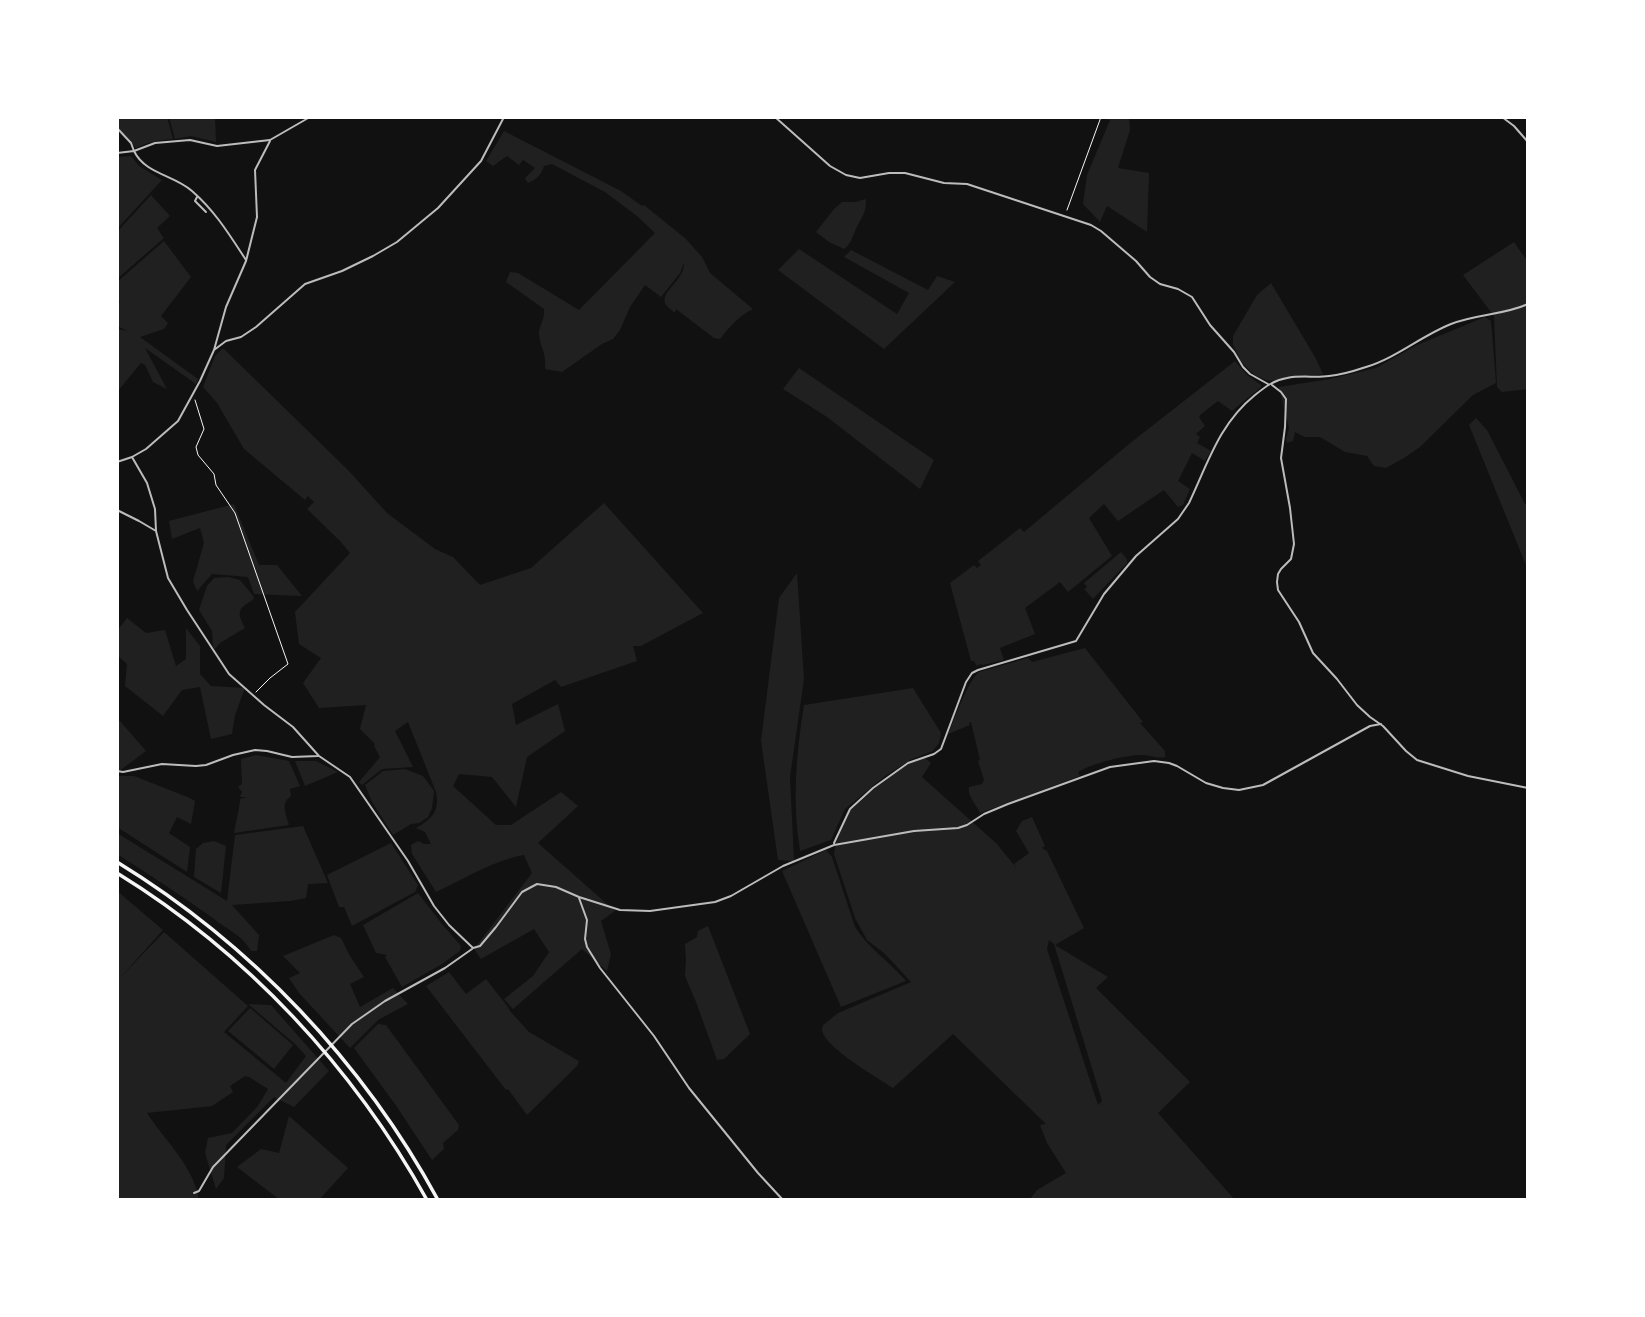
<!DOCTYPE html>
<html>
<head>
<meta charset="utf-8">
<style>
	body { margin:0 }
	#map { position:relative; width:1645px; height:1317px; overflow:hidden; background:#111; font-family:"Exo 2",sans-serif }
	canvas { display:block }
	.frame { position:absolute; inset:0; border:119px solid #fff; pointer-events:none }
</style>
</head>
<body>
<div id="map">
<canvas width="1645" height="1317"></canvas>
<div class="frame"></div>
</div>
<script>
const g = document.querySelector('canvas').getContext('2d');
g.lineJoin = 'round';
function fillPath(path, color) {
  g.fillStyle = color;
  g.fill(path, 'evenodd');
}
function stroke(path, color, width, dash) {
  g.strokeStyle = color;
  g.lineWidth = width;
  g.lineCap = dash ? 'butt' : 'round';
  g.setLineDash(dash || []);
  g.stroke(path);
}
fillPath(new Path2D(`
	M117 117H167L173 139C159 140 147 142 136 148L117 128Z
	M169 117H215L216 142 191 136 175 139Z
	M1101 117H1129L1130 130 1118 168 1149 173 1147 232 1107 206 1100 222 1083 204 1087 175 1110 120Z
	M504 131 621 191 642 206 644 205 686 239 702 257 710 273 753 309C739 316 730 326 720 339L714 338 676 309 675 313C672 310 668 308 666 305 658 292 685 281 684 263L680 273 661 297 645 285 630 307 620 330 613 339 602 344 562 372 545 369C547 353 539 345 539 333 539 325 545 321 544 309L506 282 510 272 518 273 579 310 655 233 637 216 605 192 552 164 544 166C541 175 537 179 528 183L525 178 535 168 523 160 519 165 507 156 493 166 486 161Z
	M117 152 119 155 118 157 131 156 139 166 162 180 117 229Z
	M151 195 170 216 157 228 164 238 117 279V232Z
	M865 199 866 201C866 215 861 217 856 229 852 237 852 243 844 249L829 242 816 232 834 209 842 202H856Z
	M164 241 191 277 161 316 168 323 164 329 140 337 198 379 196 384 145 348 167 389 153 382 145 365 141 363 117 392V329L128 331 117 326V304L120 302 117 297V282Z
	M1514 242 1528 262V389L1502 392 1497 387 1494 316 1463 275Z
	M799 249 897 314 909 293 844 257 851 250 928 290 937 276 955 282 884 349 778 270Z
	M1271 283 1315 357 1323 374 1269 381 1256 376 1247 368 1241 361 1233 345V336L1257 295Z
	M1485 317 1491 321 1496 383 1473 395 1420 447 1404 458 1386 468 1374 466 1367 456 1345 452 1320 437H1305L1295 432 1293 441 1287 443 1286 439 1289 428 1279 387 1330 379 1376 368 1417 345Z
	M222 349H224L348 470 387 513 435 549 453 557 480 585 531 568 604 503 703 613 641 646H633L637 661 561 687 555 680 512 704 516 725 558 704 565 731 527 757 516 807 492 777 459 774 453 786 496 825H511L561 792 578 806 538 843 615 911 601 921 611 954 607 971 582 949 513 1009 504 999 533 976 549 952 534 929 481 959 474 949 532 873 524 855C494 860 464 879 436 892L412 854 411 845 418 841 424 844H431L425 832 416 828C432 819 440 811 436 792L408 722 395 731 413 767 382 769 362 785 359 782 380 757 374 746 375 744 360 729 366 705 319 708 303 683 321 658 299 644 295 612 350 553 340 541 307 509 314 502 308 496 305 500 244 449 217 403 203 387 215 356Z
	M1235 361 1247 375 1261 385V387L1232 411 1218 401 1200 415 1199 417 1205 426 1196 434 1200 437 1197 443 1211 451 1205 461 1192 453 1178 481 1190 489 1183 505 1178 507 1164 490 1118 521 1104 504 1089 518 1112 556 1068 592 1060 582 1025 608 1035 634 1000 648 1004 660 983 665 980 664 977 666 974 661H971L950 583 974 565 977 568 981 565 978 561 1020 528 1024 532 1129 444Z
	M799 368 934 460 920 489 827 417 783 389Z
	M1476 418 1487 430 1525 504H1528V570L1469 425Z
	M234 504 259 565H277L302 596 254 594 248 577 212 574 197 591 193 581 204 543 200 528 172 539 169 521Z
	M1121 552 1127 559V563L1093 599 1084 589 1087 587 1084 583Z
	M797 573 804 679 790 777 794 861 778 860 761 741 779 598Z
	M228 577 240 580 254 597 253 600C237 609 237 612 245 628L220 643 215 649 213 646 212 631 199 610 207 586 214 578Z
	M127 618 146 633 165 630 176 666 186 659V628L200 646V674L211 686 245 688 235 715 232 734 211 739 200 687 182 690 163 716 125 686 127 664 117 655V631Z
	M1085 648 1143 722 1140 723 1165 751V757C1157 759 1151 755 1143 755 1124 755 1094 763 1078 772L1080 776 980 813C976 804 967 796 969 787L982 784 984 780 978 761 980 760 971 722H969L970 725 948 734C955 718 968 681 979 672L1028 658 1032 662Z
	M913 688 941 733 939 743 933 751 912 759 885 776 845 809 831 840 800 851C792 803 796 754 804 705Z
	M117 720 120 721 146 751 118 772Z
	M256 755 289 761 300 786 290 789 291 796C280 804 286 813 289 825L234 833C236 821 239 812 240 799L247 797H240L242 792 238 787 242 784 241 759Z
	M925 758 931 763 922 777 997 844 1017 869 1014 864 1029 853 1016 831 1022 821 1032 817 1045 846 1042 848 1047 851 1084 928 1055 945 1108 977 1096 988 1190 1082 1158 1113 1235 1200H1029L1037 1190 1066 1173 1047 1143 1040 1125 1046 1124 953 1034 893 1088C878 1078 824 1047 822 1030 822 1028 823 1026 823 1025L838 1013 911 982 885 954 867 940 855 918 834 854 836 842 850 811 874 789 908 764ZM1049 940 1054 944 1102 1101 1098 1105 1047 949Z
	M295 761H316L338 772 305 786Z
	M405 769 423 776 434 791 432 808 428 817 419 823 411 824 393 835 372 802 365 785 383 771Z
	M117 776H134L190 798 195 801 191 824 177 817 169 833 190 847 187 872 117 827Z
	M303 826 328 883 308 884 306 898 290 901 232 905 259 935 257 951H251C242 935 228 930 214 919 182 896 150 875 117 854V833L227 901 235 835Z
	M214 841 226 846 221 893 194 877 196 849 203 843Z
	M391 843 418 885 415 892 352 926 344 907H339L327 875Z
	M826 850 832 857 855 927C868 948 890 962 906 981L841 1007 782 871Z
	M117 891 163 930 119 979 164 932 248 1006 224 1032 286 1083 306 1056 295 1044 248 1004 271 1005 329 1071 294 1107 274 1097 226 1145 224 1178 216 1189 205 1153 208 1138 232 1133 258 1106 268 1089 249 1077 245 1076 230 1086 233 1092 212 1106 147 1113C165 1141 193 1165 199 1200H117Z
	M418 893 442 924 461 946 460 951 442 964 402 987 385 957 387 955 376 953 363 925Z
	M708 926 750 1034 724 1059 717 1060 696 1002 685 976 686 960 685 944 697 937 698 931Z
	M334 935 341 938 350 956 364 977 350 984 360 1007 393 988 408 1004 378 1020 350 1048 299 993 289 978 300 973 283 956Z
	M449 972 466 994 486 979 508 1007 510 1011 529 1032 579 1061 577 1066 527 1115 508 1089 506 1090 426 986Z
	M250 1008 293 1045 274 1069 228 1031Z
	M378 1024 386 1025 459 1125 458 1130 443 1143 444 1149 432 1160 397 1107 354 1048Z
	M289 1116 348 1168 319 1200H280L237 1167 261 1149 279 1153Z`), '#202020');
stroke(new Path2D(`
	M1067 210 1101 117
	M195 400 204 429 196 447 198 455 214 474 216 485 235 513 288 664 270 678 256 692`), '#f5f5f5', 1);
stroke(new Path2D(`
	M775 117 830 166 846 175 860 178 889 173H905L944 183 967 184 1091 225 1101 231 1136 261 1150 277 1160 284 1178 289 1192 297 1210 325 1234 352 1243 367 1250 374 1268 384
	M117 153 134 151C145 174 174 175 192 191 215 211 229 234 246 260
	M197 197 195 201 206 212
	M214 350 226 341 241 337 256 327 305 284 342 271 373 256 397 242 438 208 481 161 504 117
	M1272 385 1281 392 1286 399 1285 427 1281 458 1290 508 1294 544 1291 559 1281 569 1278 574 1277 582 1278 590 1299 622 1313 653 1337 679 1357 705 1370 717 1383 726 1406 751 1417 760 1468 776 1528 788
	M132 457 147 483 155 509 156 531 168 578 187 610 229 674 264 705 293 727 319 756 350 777 408 861 434 906 449 925 473 948 480 946 496 927 522 892 537 884 556 887 579 897 620 910 650 911 715 902 731 896 783 866 834 845 914 831 958 828 967 825 984 814 1008 804 1110 767 1154 761 1169 763 1177 766 1206 783 1223 788 1239 790 1263 785 1370 726 1381 724
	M117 462 132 457 146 449 178 421 200 381 214 350 226 307 246 261 257 217 255 170 270 141
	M117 510 139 521 156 531
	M117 771 123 772 162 764 196 766 206 765 233 755 255 750 267 751 292 757 318 756
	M834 843 850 809 873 788 908 763 934 754 941 749 966 682 972 673 978 670 1076 641 1104 594 1136 556 1178 519 1189 503C1208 463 1219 424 1255 395 1265 387 1274 380 1287 378 1301 375 1315 378 1329 376 1342 375 1354 371 1366 367 1396 358 1421 336 1451 324 1476 314 1504 315 1528 304
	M579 898 587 920 585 939 587 947 600 968 654 1036 689 1088 758 1173 783 1200
	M194 1193 199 1191 213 1167 352 1024 385 1001 445 968 472 949`), '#bcbcbc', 2);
stroke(new Path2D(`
	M1502 117 1514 126 1528 142
	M117 128 131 143 134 151 155 143 190 140 217 146 270 140 310 117`), '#bcbcbc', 2);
stroke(new Path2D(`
	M117 862C251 944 363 1062 438 1200
	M117 873C247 953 353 1067 427 1200`), '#f5f5f5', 3.5);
</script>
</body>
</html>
